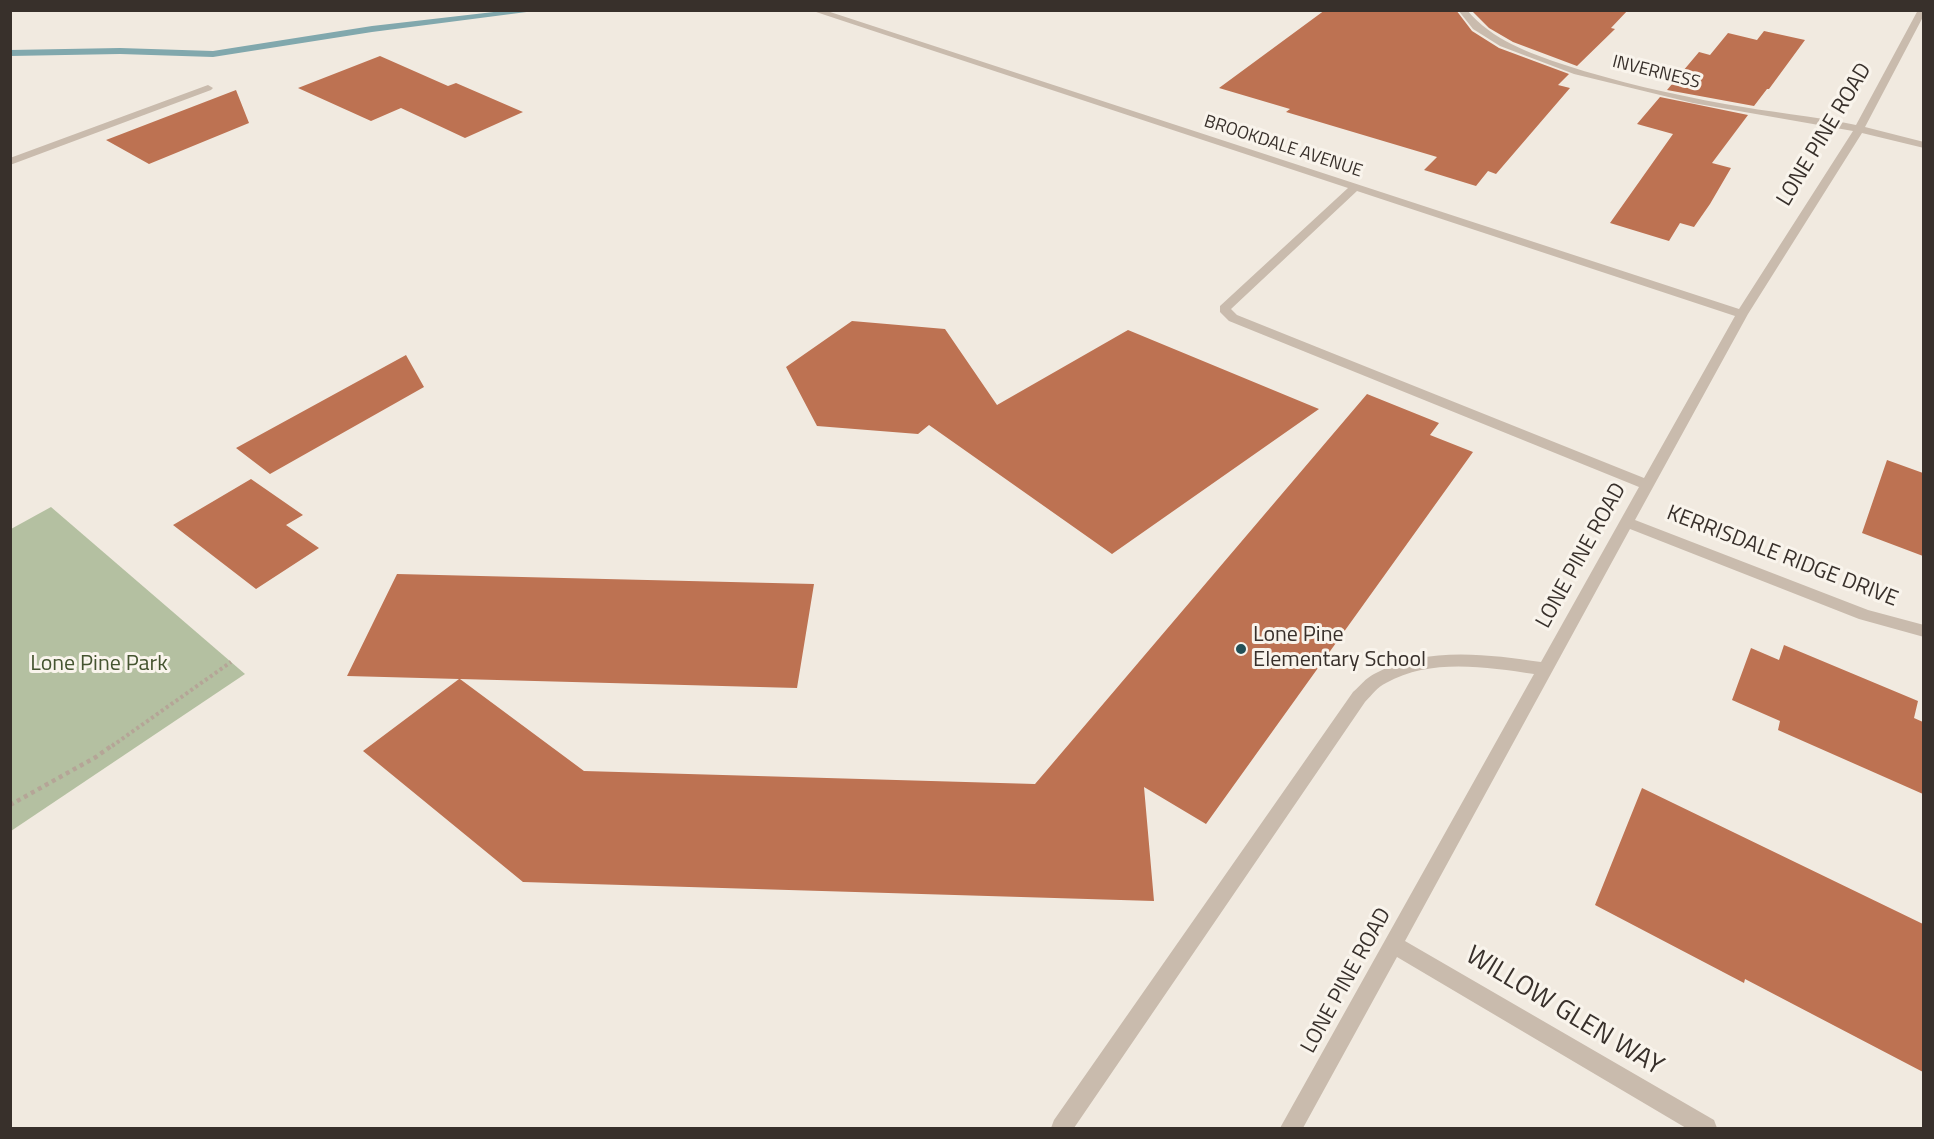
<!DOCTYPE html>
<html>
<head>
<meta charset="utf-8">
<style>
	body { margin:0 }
	#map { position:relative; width:1934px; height:1139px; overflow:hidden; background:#f1eae0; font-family:"Titillium Web",sans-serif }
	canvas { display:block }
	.frame { position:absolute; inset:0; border:12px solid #38302b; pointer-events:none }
</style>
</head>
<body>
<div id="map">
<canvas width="1934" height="1139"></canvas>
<div class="frame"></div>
</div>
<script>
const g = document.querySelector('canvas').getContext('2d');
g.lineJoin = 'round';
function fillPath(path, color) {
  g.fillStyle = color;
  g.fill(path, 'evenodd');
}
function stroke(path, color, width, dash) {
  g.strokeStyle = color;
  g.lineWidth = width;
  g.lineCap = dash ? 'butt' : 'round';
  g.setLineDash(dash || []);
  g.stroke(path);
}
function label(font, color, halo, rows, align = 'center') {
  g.font = font + ' "Titillium Web",sans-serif';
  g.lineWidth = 6;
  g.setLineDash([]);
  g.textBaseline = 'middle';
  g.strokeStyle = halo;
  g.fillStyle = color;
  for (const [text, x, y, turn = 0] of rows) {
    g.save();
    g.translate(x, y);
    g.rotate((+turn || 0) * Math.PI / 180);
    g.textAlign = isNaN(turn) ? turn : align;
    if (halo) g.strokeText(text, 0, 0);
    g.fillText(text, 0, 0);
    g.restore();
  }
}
fillPath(new Path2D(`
	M51 507 245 674 11 831V529Z`), '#b4c0a1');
fillPath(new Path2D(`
	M511 10H542L372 32 213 57 120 54 10 56V50L120 48 213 51 372 26Z`), '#81a8ad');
fillPath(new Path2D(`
	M1325 10H1456L1472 31 1499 48 1569 74 1558 85 1570 88 1496 174 1488 171 1476 186 1424 170 1437 157 1286 112 1290 109 1219 88Z
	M1471 10H1628L1611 28 1615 29 1577 66 1513 42 1489 28Z
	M1764 31 1805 40 1769 89H1767L1754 106 1667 90 1699 52 1710 55 1728 33 1757 40Z
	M380 56 448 86 456 83 523 112 465 138 401 108 371 121 298 88Z
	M236 90 249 123 149 164 106 140Z
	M1660 97 1748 115 1712 163 1731 168 1710 204 1694 227 1680 223 1669 241 1610 223 1673 134 1637 124Z
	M852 321 945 329 997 405 1128 330 1319 409 1112 554 929 425 918 434 817 426 786 367Z
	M406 355 424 387 270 474 236 448Z
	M1367 394 1439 423 1430 435 1473 452 1206 824 1144 787 1154 901 523 882 363 751 459 679 347 676 397 574 814 584 797 688 460 679 584 771 1035 784Z
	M1887 460 1923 473V556L1862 533Z
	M251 479 303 515 286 525 319 548 256 589 173 525Z
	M1784 645 1918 701 1914 718 1923 722V794L1778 730 1780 721 1732 700 1751 648 1779 660Z
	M1642 788 1923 924V1072L1745 979 1744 983 1595 905Z`), '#bd7252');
stroke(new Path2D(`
	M112 746 231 662`), '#b5a597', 4, [3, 3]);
stroke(new Path2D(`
	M10 805 96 757 114 744`), '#b5a597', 4.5, [4, 4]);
fillPath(new Path2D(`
	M810 10H824L1739 309 1853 131 1693 103 1574 74 1500 46 1473 29 1458 10H1467C1492 40 1529 53 1565 65 1617 82 1671 94 1725 104 1769 112 1813 116 1856 125L1918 10H1924V15L1865 127 1924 142V148L1862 133 1748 314 1635 520 1868 610 1924 625V637L1859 619 1630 529 1405 941 1714 1120 1717 1128H1686L1397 957 1303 1128H1280L1534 674C1486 667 1430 658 1386 683 1377 687 1372 695 1365 702L1074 1128H1051L1054 1120 1353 692C1360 686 1366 678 1374 674 1425 646 1486 654 1541 662L1639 487 1229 321 1220 312V306L1348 188ZM1357 191 1735 316 1644 478 1237 315 1231 309Z
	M208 85 213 88 211 90 10 165V158Z`), '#c9bbad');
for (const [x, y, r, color] of [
	[1241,649,6,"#235057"]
]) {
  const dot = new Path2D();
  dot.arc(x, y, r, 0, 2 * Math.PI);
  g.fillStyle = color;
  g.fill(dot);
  stroke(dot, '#f9f4ec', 2);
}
label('18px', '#38302b', '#f9f4ec', [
	["INVERNESS",1656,73,14],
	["BROOKDALE AVENUE",1283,147,18]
]);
label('22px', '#38302b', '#f9f4ec', [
	["LONE PINE ROAD",1825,135,-59],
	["LONE PINE ROAD",1582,556,-61],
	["KERRISDALE RIDGE DRIVE",1782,557,21],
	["LONE PINE ROAD",1347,981,-61]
]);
label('22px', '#38302b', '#f9f4ec', [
	["Lone Pine",1253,636],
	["Elementary School",1253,661]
], 'left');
label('22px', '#455430', '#f9f4ec', [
	["Lone Pine Park",99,665]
]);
label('27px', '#38302b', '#f9f4ec', [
	["WILLOW GLEN WAY",1564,1012,31]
]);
</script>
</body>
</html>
